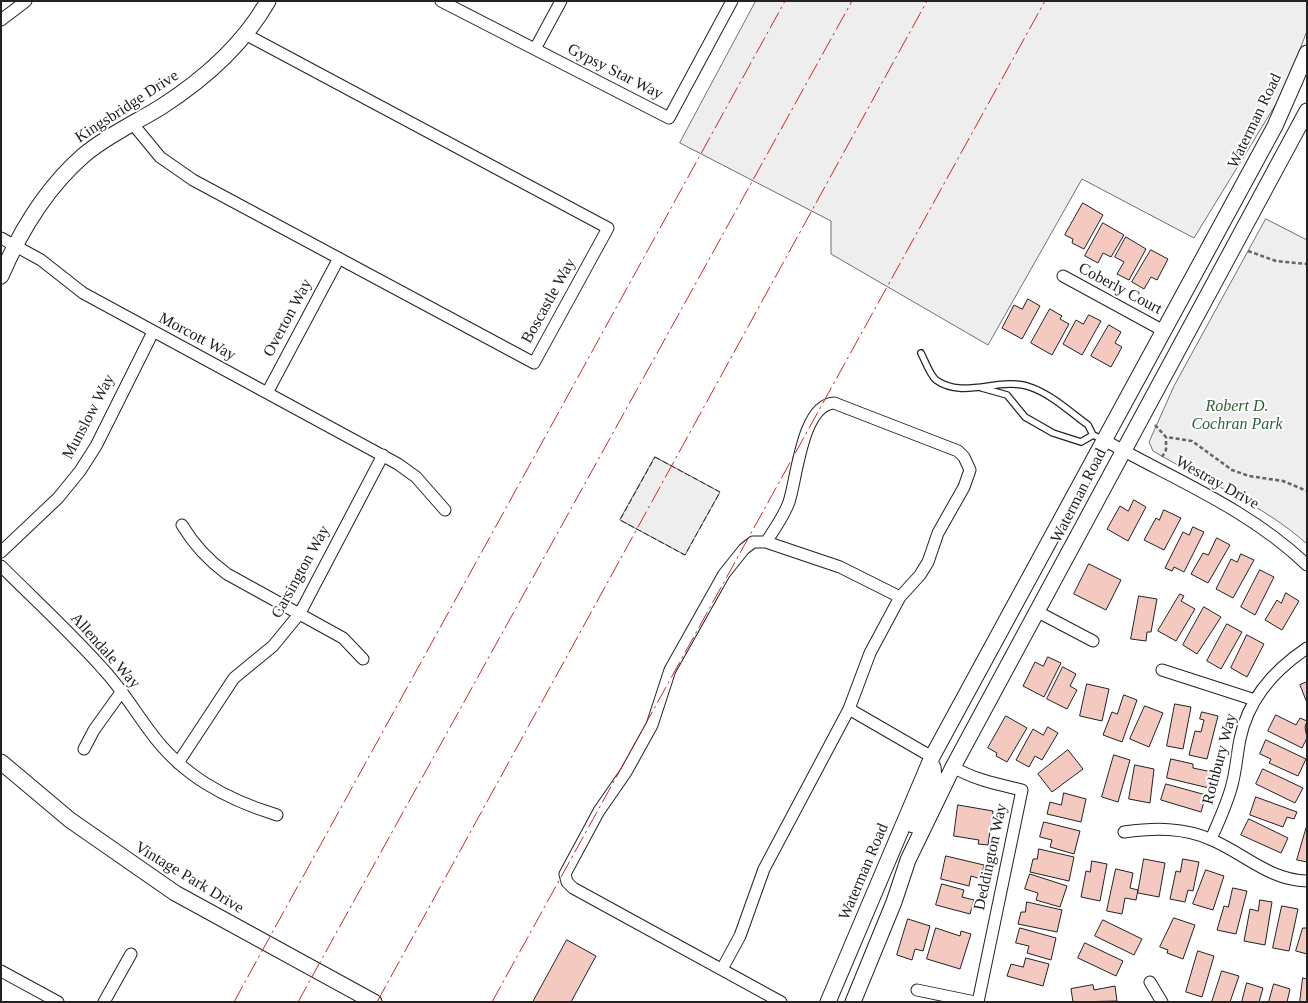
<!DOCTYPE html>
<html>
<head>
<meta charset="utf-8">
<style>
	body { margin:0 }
	#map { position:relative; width:1308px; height:1003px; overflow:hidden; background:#fff; font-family:Georgia,serif }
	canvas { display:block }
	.frame { position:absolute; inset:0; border:2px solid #222; pointer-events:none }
</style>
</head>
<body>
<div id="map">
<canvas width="1308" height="1003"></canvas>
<div class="frame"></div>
</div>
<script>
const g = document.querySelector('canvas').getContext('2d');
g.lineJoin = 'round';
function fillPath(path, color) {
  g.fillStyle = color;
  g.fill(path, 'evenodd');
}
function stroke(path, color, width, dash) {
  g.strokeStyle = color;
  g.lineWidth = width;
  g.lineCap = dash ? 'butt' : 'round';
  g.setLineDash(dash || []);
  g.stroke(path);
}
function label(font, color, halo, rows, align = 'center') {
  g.font = font + ' Georgia,serif';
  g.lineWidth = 4;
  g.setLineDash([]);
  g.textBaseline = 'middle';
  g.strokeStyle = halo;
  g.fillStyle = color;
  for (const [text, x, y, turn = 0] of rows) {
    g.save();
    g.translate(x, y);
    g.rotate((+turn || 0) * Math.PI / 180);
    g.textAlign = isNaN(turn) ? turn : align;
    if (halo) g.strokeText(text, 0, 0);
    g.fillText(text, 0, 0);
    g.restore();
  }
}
const green = new Path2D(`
	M756 1H1307V31L1284 91 1194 238 1082 179 988 345 831 254V221L680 143Z
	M1266 219 1307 240V544C1261 503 1205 482 1153 451L1149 442 1174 386Z
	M655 457 720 492 685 555 620 520Z`);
fillPath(green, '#eee');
stroke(green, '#6f6f6f', 1);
const building = new Path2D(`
	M1083 203 1103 215 1084 249 1072 243 1073 239 1065 235Z
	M1103 223 1124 235 1111 257 1103 253 1098 263 1085 256Z
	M1126 237 1146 249 1129 280 1117 274 1124 262 1115 257Z
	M1151 250 1168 259 1157 280 1151 277 1144 289 1132 282Z
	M1028 299 1040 306 1022 339 1002 328 1014 305 1022 309Z
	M1050 309 1062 316 1060 319 1069 324 1052 355 1031 343Z
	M1089 315 1101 321 1082 355 1063 344 1076 320 1083 324Z
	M1109 325 1121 332 1115 343 1122 347 1111 367 1091 356Z
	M1134 500 1146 507 1128 541 1107 529 1120 506 1128 511Z
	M1164 510 1181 518 1164 550 1144 540 1156 518 1159 520Z
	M1193 527 1204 532 1184 572 1174 567 1172 571 1165 568 1183 532 1189 535Z
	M1217 538 1230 545 1208 583 1191 574 1203 553 1208 555Z
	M1241 554 1254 560 1233 598 1216 589 1231 559 1237 562Z
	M1089 564 1121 580 1106 610 1074 594Z
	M1260 570 1274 577 1255 615 1241 607Z
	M1286 593 1299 601 1282 630 1265 620 1277 600 1281 603Z
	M1180 594 1184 596 1181 601 1195 609 1176 641 1158 631Z
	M1139 596 1157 599 1151 632H1147L1146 641 1131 639Z
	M1204 607 1221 617 1197 654 1183 645Z
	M1227 624 1242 632 1221 669 1207 661Z
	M1247 635 1264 644 1247 677 1231 668Z
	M1048 657 1061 663 1044 697 1023 686 1035 662 1043 666Z
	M1063 667 1076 674 1070 686 1077 690 1067 709 1047 699Z
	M1307 682V703L1300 685Z
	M1087 684 1109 689 1102 721 1080 716Z
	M1124 695 1137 700 1122 742 1103 735 1112 712 1117 714Z
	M1175 704 1191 707 1183 749 1167 746Z
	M1145 706 1163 713 1149 747 1130 739Z
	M1202 712 1218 716 1207 759 1189 755 1195 731 1201 732 1204 720 1200 719Z
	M1276 715 1296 725 1300 718 1307 721 1305 727 1307 738 1302 748 1268 731Z
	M1006 716 1027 728 1007 762 996 756 997 753 988 748Z
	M1048 727 1058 733 1042 760 1035 756 1029 767 1016 760 1033 729 1043 735Z
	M1266 740 1306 759 1298 776 1269 763 1271 759 1260 754Z
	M1068 750 1083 769 1052 792 1038 774Z
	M1114 755 1130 760 1118 802 1102 797Z
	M1171 759 1193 764V768L1212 772 1209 788 1167 778Z
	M1135 765 1154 769 1150 803 1129 799Z
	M1263 769 1303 788 1295 803 1256 784Z
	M1166 784 1206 795 1201 812 1161 800Z
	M1064 793 1086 799 1081 822 1047 814 1050 802 1061 805Z
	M1256 797 1297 812 1294 819 1287 817 1283 827 1250 815Z
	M958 805 993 811 988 845 978 844 979 840 954 836Z
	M1249 819 1288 838 1281 853 1241 835Z
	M1044 822 1080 831 1074 854 1050 847 1052 840 1040 837Z
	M1307 825V862L1297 860Z
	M1039 849 1074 857 1069 881 1030 872 1033 859H1037Z
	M946 856 984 865 981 879 971 876 969 886 941 879Z
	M1144 859 1165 863 1159 897 1138 893Z
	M1183 859 1199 862 1193 891 1188 890 1185 902 1170 899 1176 871 1180 872Z
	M1092 861 1107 864 1100 901 1081 897 1086 871 1090 872Z
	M1116 869 1133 873 1130 888 1138 890 1136 900 1125 898 1122 914 1107 911Z
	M1206 870 1224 876 1213 910 1193 904Z
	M1030 874 1067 886 1060 907 1036 900 1038 893 1025 889Z
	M942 884 964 890 962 897 974 900 970 914 936 905Z
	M1233 888 1247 891 1236 934 1217 930 1224 906 1228 907Z
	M1260 900 1272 902 1265 945 1244 941 1250 909 1258 911Z
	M1027 902 1062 910 1057 932 1018 924 1021 912H1025Z
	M1282 906 1298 909 1289 951 1273 948Z
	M1174 918 1195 925 1183 959 1167 953 1168 950 1160 947Z
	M908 919 930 926 923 951 915 949 912 960 897 955Z
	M1103 920 1142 939 1134 955 1095 936Z
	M936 928 960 936 961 931 971 934 960 969 927 959Z
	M1020 928 1056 938 1051 960 1027 953 1029 946 1016 943Z
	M1303 928H1307V954L1296 951Z
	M567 940 596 956 571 1002H533Z
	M1085 943 1123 961 1116 976 1078 958Z
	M1198 951 1214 956 1202 997 1186 992Z
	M1026 958 1049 964 1043 986 1007 976 1011 964 1023 967Z
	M1222 971 1239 976 1230 1002H1212Z
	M1303 978 1307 979V1002H1300Z
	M1247 983 1263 988 1259 1002H1242Z
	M1274 984 1290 989 1287 1002H1269Z
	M1093 985 1094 990 1115 986 1117 1001 1073 1002 1071 989Z`);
fillPath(building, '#f3c9c0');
stroke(building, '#222', 1);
const service = new Path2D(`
	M921 353C925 361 930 375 936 380 964 400 1000 376 1030 387 1051 394 1070 412 1088 425L1093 435 1104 440
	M982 388 1007 395 1025 417 1053 433 1081 442 1093 435`);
const minor = new Path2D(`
	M441 1 669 118 732 1
	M1 20 26 1
	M535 49 561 1
	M132 123 160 157 193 180 534 363 608 228 245 34
	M1 238 41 260 83 293 398 464 416 477 445 510
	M1063 276 1162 330
	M267 393 339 258
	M1104 440C1173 479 1249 509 1307 565
	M182 525C194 545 208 560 227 574L343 638 363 659
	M766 542 840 567 900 597
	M1 552 58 498 80 471 96 446 153 332
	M1 566C35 600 71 633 103 669 121 688 134 710 149 730 181 775 225 799 277 815
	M1038 612 1093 641
	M1162 670 1255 700
	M849 709 932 757
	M84 749 94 730 122 691
	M178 763 234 678 273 646 300 613 383 455
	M953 767C975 780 997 784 1022 790L978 1002
	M1124 832C1154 828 1184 827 1212 840 1245 854 1269 880 1307 881
	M1211 839C1219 821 1227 804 1232 785 1236 770 1237 754 1240 739 1248 700 1274 670 1307 648
	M722 969 740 936 764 869 849 709 870 653 900 597 920 575 928 562 938 533 964 487 970 470 964 457 958 451 834 403C802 405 797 478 789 502 784 516 774 530 766 542H753L744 549 724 574 670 670 652 725 626 772 599 811 565 874 567 882 573 888 781 1002
	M1 971 58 1002
	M1150 982 1162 1002
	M917 990 975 1002
	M104 1002 131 954`);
const tertiary = new Path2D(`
	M1 276C21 229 46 188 84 155 108 135 135 123 161 107 203 80 243 45 268 1
	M1 762 70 820 175 893 374 1002
	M913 825 934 777 933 767
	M828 1002 932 757 1275 126 1307 53
	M853 1002 894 902 908 860 953 767 1307 111`);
stroke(service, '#222', 8);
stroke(minor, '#222', 13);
stroke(tertiary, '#222', 17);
stroke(new Path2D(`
	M1248 251 1276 261 1307 264
	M1155 425 1166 437 1192 441 1232 470 1249 476 1283 481 1307 491
	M1162 457 1166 450V437`), '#646464', 2.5, [4, 2.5]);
stroke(service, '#fff', 5.5);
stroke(minor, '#fff', 11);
stroke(tertiary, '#fff', 15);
stroke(new Path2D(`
	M655 457 720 492 685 555 620 520Z`), '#222', 1, [6, 2.5]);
stroke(new Path2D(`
	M234 1002 785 1
	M298 1002 852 1
	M377 1002 927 1
	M492 1002 1045 1`), '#c62828', 1, [18, 4, 2.5, 4]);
label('16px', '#222', '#fff', [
	["Gypsy Star Way",615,72,27],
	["Kingsbridge Drive",127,107,-33],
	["Waterman Road",1255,121,-64],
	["Coberly Court",1120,289,28],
	["Boscastle Way",549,301,-61],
	["Overton Way",288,318,-62],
	["Morcott Way",197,337,28],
	["Munslow Way",89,417,-62],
	["Westray Drive",1217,483,29],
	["Waterman Road",1079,496,-63],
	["Carsington Way",301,572,-61],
	["Allendale Way",105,651,48],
	["Rothbury Way",1220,759,-75],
	["Deddington Way",991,857,-78],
	["Waterman Road",864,872,-67],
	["Vintage Park Drive",189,878,31]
]);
label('italic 16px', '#2f5e38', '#fff', [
	["Robert D.",1237,407],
	["Cochran Park",1237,425]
]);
</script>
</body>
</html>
